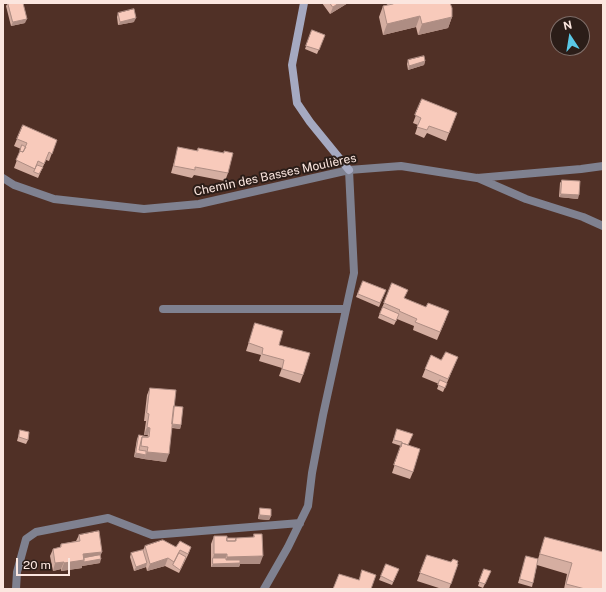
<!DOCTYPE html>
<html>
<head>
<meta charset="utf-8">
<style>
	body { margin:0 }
	#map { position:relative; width:606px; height:592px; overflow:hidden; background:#503026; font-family:"Public Sans",sans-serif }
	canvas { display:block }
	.frame { position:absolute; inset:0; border:4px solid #fbe6df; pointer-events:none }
	.north { position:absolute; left:550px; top:16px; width:40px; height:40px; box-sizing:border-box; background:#2b1d18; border:1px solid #7e6d68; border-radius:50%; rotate:348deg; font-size:11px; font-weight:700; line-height:16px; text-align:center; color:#fbe6df }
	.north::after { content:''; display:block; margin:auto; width:14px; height:18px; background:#5ac8e6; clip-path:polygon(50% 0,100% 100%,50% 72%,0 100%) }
	.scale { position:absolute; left:16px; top:558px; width:54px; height:18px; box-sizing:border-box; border:2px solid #fbe6df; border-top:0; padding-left:5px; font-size:12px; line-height:14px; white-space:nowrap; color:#fbe6df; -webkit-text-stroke:3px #2b1d18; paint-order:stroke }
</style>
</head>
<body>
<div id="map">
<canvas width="606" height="592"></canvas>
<div class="frame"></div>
<div class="north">N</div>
<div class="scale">20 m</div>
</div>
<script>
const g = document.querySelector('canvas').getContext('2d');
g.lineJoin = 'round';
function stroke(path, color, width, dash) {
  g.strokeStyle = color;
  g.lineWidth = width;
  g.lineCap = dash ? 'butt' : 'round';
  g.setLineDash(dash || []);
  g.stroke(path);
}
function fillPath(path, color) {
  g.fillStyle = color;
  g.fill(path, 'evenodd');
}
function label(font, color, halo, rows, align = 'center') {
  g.font = font + ' "Public Sans",sans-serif';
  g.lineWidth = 4;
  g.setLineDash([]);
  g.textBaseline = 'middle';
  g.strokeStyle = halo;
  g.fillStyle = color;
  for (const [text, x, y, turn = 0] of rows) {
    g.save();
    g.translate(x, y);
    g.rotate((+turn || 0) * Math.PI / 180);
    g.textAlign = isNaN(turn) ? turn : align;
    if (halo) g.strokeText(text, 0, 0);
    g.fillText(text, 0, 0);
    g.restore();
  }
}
stroke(new Path2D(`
	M3 178 14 185 54 199 144 209 199 204 349 170 401 166 477 178 581 169 603 166
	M478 178 526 199 583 217 603 226
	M163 309H346
	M16 589 17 572 26 539 36 532 108 518 152 535 300 523
	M264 589 288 547 308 506 312 473 323 415 354 273 349 170`), '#7f8190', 8);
stroke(new Path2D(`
	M304 3 292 65 297 103 310 122 349 170`), '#a5a9c1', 8);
fillPath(new Path2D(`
	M8 3 25 23 11 26 6 6Z
	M322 3H348L330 14Z
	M388 3H450L452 17 448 28 418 35 416 27 383 35 379 17 383 6 387 5Z
	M118 13 134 22 118 25 117 17Z
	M312 30 325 35 317 54 305 49Z
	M408 60 425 61 424 65 408 70 407 64Z
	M422 99 457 113 446 141 427 133 424 138 415 134 418 125 413 123Z
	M17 139 57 140 49 161 46 160 38 178 14 168 21 149 14 146Z
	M178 147 197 151 198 148 224 153V151L228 173 225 181 194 175 192 178 171 173 176 155Z
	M562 180 578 199 559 197 560 183Z
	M363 281 386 290 379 307 356 297Z
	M392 283 405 299 446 319 437 340 413 330 414 326 397 319 394 325 378 318Z
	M255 323 279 345 303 375 300 383 279 376 282 368 259 361 261 355 246 351Z
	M431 355 441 360 458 357 443 392 437 389 439 384 422 377Z
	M150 388 174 406 181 425 180 429 172 428 166 462 144 459 134 457 137 439 139 435 147 437 148 435H144L146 421H144L147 395Z
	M397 429 408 445 413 472 410 479 392 473 401 446 392 443Z
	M20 430 28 440 26 444 17 441Z
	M260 508 271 516 269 520 258 519 259 512Z
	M254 534 260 564H240L239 567H211V544L214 536 227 538H253Z
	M79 535 102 552 100 555V563L82 566V568L61 571V569L53 571 50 556 53 549 60 547 61 544 76 541Z
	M545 537 603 589H564L567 574 537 565 532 587 518 583 526 556 538 559Z
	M145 546 176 547H191L188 555 179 573 165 566 147 571 146 567 134 571 130 557 131 553 143 550Z
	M427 555 458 564 449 589H442L417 581Z
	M386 564 399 569 392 585 379 580Z
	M484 569 491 571 483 588 478 586Z`), '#d5aea1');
fillPath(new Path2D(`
	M339 3H348L330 14 333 7Z
	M420 16 416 27 383 35 387 24Z
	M452 17 448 28 418 35 422 24Z
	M136 18 134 22 118 25 120 22Z
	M27 19 25 23 11 26 13 22Z
	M425 61 424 65 408 70 409 66Z
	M561 194 579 195 578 199 559 197Z
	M171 424 181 425 180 429 170 427Z
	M147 427 150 428 148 435H144Z
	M147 452 169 454 166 462 144 459Z
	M136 453 146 455 144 459 134 457Z
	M260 515 271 516 269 520 258 519Z
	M102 552 99 559H101L100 563 82 566V568L61 571 64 563 83 554Z
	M214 554H227L224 562 213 558Z
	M263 556 260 564H240L239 567H211L213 564 225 563 227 557Z
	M168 558 165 566 147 571 150 564Z
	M64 562 61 569 53 571 55 563Z
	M147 563 146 567 134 571 136 567Z`), '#ae8d83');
const building = new Path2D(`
	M8 3H23L27 19 13 22Z
	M330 3H339L333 7Z
	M393 3H450L452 8V17L422 24 420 16 387 24 383 6 393 4Z
	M134 9 136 18 120 22 118 13Z
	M312 30 325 35 319 50 306 46Z
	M424 56 425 61 409 66 408 60Z
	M422 99 457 113 449 133 429 126 427 130 417 127 421 118 415 115Z
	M23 125 57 140 52 154 49 152 44 164 38 161 35 169 16 160 20 151 23 152 27 143 17 139Z
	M22 145 26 147 23 152 20 151Z
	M178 147 198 151V148L224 153V151L233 153 228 173 195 167V170L174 166Z
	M37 165 43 167 39 174 34 172Z
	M562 180 580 181 579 195 561 194Z
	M363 281 386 290 380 303 358 294Z
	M392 283 408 290 404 298 426 307 428 303 449 311 440 332 415 322 417 319 399 311 400 310 384 303Z
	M383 307 399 314 396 321 380 314Z
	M255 323 283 331 279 345 310 353 303 375 282 369 284 360 262 354 263 348 249 343Z
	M446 352 458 357 448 379 425 369 431 355 441 360Z
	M440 380 447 383 445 388 438 385Z
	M150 388 176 390 169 454 147 452 148 447 141 446 142 437H149L150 428 147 427 149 414 147 413Z
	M174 406 183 407 181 425 172 424Z
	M397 429 413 434 408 445 402 443 401 447 402 442 394 440Z
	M20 430 29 432 28 440 19 437Z
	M139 435 148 437H142L141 441 139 450 146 451V455L136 453Z
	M402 443 420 449 413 472 394 465Z
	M260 508 271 509V516L260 515Z
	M99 531 102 552 83 554 84 560 64 563V562L55 563 53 549 61 547V544L80 541 79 535Z
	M254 534H262L263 556 227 557V554H214V536H227V541H236V538L254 537Z
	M545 537 603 552V589H585L566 584 572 563 540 554Z
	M227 538H236L235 541H227Z
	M163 540 176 547 180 541 191 547 188 554 180 550 174 562 168 558 150 564 145 546Z
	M143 550 147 563 136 567 131 553Z
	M179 553 186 557 180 570 173 565Z
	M100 555 101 559 84 562V558Z
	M427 555 451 562 453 559 458 561 457 564H458L451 584 420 573Z
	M526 556 538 559 533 583 520 579Z
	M213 558H226V560H240V563L213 564Z
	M386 564 399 569 393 582 381 576Z
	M484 569 491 571 485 584 479 582Z
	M362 570 376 575 371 589H333L339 574 359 580Z`);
fillPath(building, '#f8cabb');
stroke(building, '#ae8d83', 1);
label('12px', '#fbe6df', '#2b1d18', [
	["Chemin des Basses Moulières",275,175,-12]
]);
</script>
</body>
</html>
